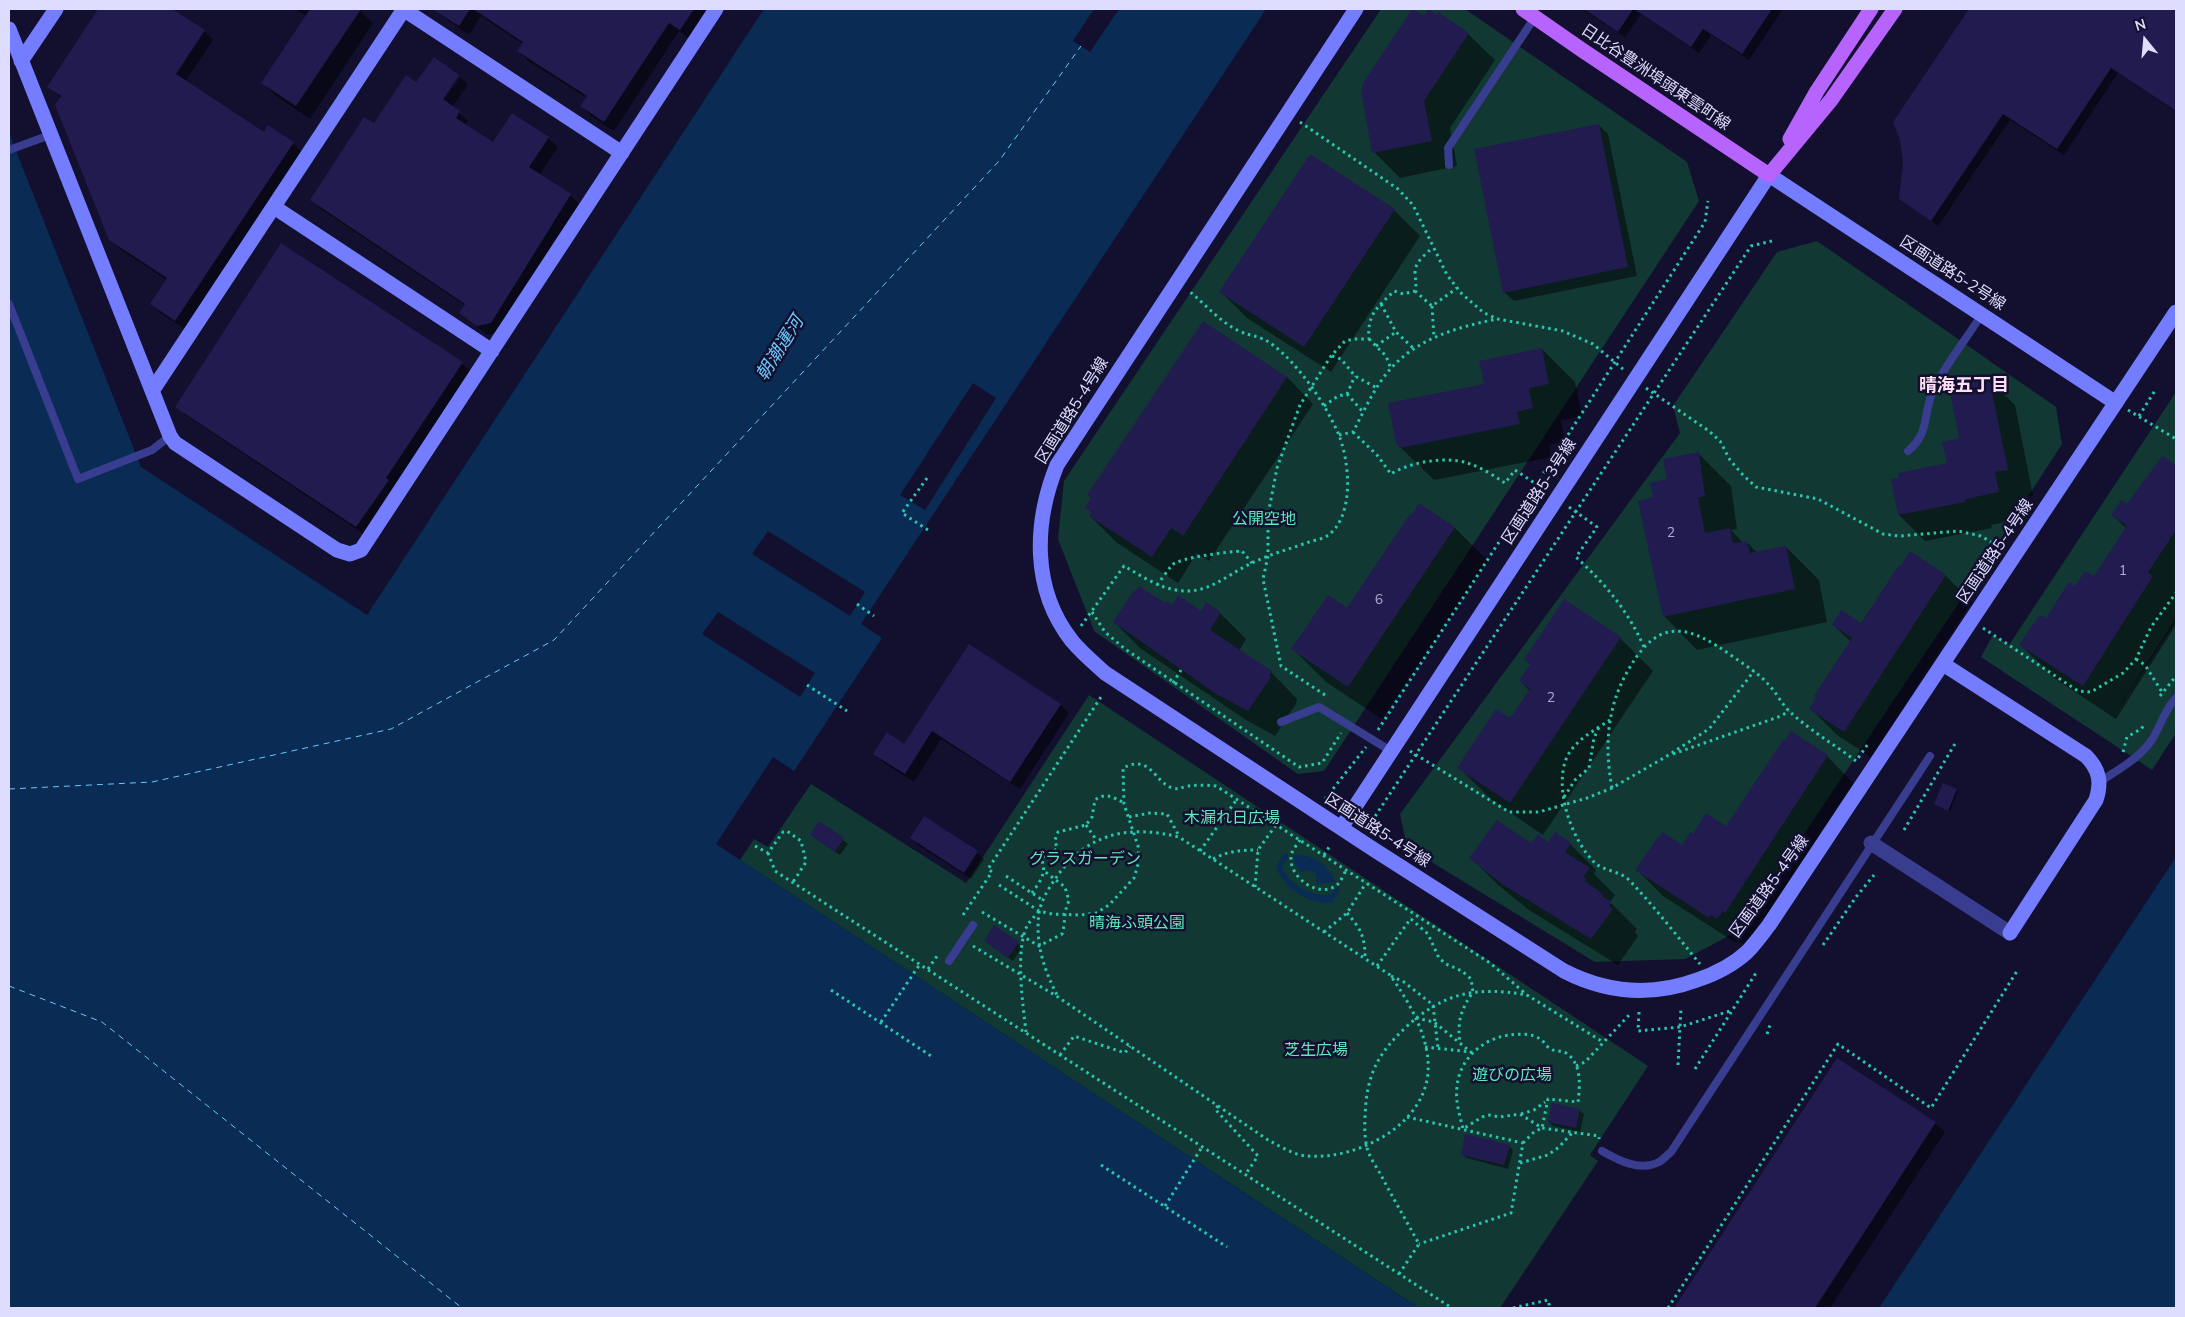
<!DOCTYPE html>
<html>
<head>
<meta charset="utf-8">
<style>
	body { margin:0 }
	#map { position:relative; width:2185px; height:1317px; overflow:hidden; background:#12102e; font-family:"Nunito Sans",sans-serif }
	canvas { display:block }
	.frame { position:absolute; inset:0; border:10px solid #deddff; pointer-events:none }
	.north { position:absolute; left:2120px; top:15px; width:50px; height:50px; -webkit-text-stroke:4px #12102e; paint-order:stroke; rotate:343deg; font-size:14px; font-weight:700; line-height:20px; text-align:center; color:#deddff }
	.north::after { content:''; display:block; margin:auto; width:18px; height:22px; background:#deddff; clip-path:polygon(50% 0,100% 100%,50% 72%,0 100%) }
</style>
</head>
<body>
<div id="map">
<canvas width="2185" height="1317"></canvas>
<div class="frame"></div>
<div class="north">N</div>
</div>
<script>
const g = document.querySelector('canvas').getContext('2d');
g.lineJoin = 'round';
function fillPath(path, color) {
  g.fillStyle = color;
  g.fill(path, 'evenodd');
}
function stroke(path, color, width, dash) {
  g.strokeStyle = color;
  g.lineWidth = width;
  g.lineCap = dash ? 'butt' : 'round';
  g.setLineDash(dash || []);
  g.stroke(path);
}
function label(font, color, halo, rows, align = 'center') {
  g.font = font + ' "Nunito Sans","Noto Sans JP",sans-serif';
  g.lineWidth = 5;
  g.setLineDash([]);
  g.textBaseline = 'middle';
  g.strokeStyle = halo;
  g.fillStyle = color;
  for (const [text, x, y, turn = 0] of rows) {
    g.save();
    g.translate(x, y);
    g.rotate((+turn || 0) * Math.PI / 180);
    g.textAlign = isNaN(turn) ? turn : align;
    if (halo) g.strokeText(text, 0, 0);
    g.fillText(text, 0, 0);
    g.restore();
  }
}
fillPath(new Path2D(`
	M1381 9H1465L1687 162 1699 201 1324 771 1298 774 1094 631 1058 539 1064 481Z
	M1817 241 2056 407 2062 444 1974 580 1740 930 1685 959 1595 962 1407 847 1400 814 1680 433 1673 406 1777 252Z
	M2176 392V618L2115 713 2176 621V733L2152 770 1981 657 1993 635 2009 645Z
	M1089 695 1648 1066 1590 1155 1598 1161 1500 1308H1419L740 860 754 839 768 847 811 784 966 883Z`), '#123834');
fillPath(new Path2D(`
	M764 9H1266L861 624 882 638 794 771 773 757 716 844 1419 1308H9V133L141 467 367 615Z
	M1288 853V858L1282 867C1290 885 1309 896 1329 895L1338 886 1339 891 1332 903C1307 904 1285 889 1276 867L1283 855Z
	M1293 855C1314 854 1327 863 1336 882L1317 884 1316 874 1309 870 1301 872 1295 865Z
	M2176 857V1308H1879Z`), '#092b54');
fillPath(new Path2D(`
	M1094 9H1119L1090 52 1073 41Z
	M973 383 996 398 925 510 900 495Z
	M768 531 865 592 850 616 752 554Z
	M718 612 815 673 800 697 702 634Z`), '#12102e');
fillPath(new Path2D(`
	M100 9H170L204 31 213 40 185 82 264 134 293 143 302 152 185 329 160 313 152 304 167 280 120 249 110 240 61 98 49 86Z
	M295 9H358L373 23 310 119 276 96 262 82 306 16Z
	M432 9H709L690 39 679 31 614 131 591 116 582 106 587 98 528 61 519 51 523 44 481 16 469 35Z
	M1582 9H1783L1749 60 1711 35 1699 53 1641 14 1625 37Z
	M1971 9H2169L2176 14V112L2118 73 2064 155 2010 120 1938 226 1901 199 1904 162 1901 140 1895 122Z
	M1424 17 1468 34 1495 60 1450 128 1457 166 1400 178 1374 152Z
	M434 59 458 76 438 103 440 105 460 77 468 85 452 107 468 121 465 125 493 144 512 115 548 138 558 147 539 175 570 195 579 204 500 332 487 335 461 313 466 306 321 209 312 200 374 125 417 84Z
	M1599 125 1608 134 1637 276 1514 301 1504 292Z
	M1394 210 1420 236 1331 372 1247 318 1221 292Z
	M1542 349 1575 382 1582 417 1561 420 1565 441 1549 445 1552 457 1434 480 1400 447 1485 385Z
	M462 363 471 372 365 535 186 415 177 406Z
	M1287 377 1313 404 1209 561 1197 553 1178 583 1116 542 1090 516 1092 513 1086 507Z
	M1988 378 2015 405 2033 496 2021 498 2025 518 1991 525 1992 528 1925 541 1899 515 1892 480 1948 464Z
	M1698 453 1731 486 1737 529 1731 530 1743 543 1747 542 1757 553 1786 547 1819 580 1827 622 1697 650 1664 616 1655 498 1669 480Z
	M2162 457 2176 466V625L2116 719 2054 678 2021 645 2076 588 2094 578 2127 529 2112 515 2128 506Z
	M1420 505 1455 528 1488 561 1382 719 1326 682 1293 649 1347 609Z
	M1901 568 1946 576 1972 602 1871 757 1837 735 1811 709 1851 642 1833 625 1862 624Z
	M1165 604 1201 612 1220 613 1246 639 1239 651 1271 672 1297 699 1296 704 1275 736 1246 720 1140 648 1114 622Z
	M1620 638 1653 671 1543 835 1492 800 1458 767 1510 720 1530 691 1520 681Z
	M970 646 1061 705 1069 713 1020 789 941 739 914 782 883 762 875 754 905 745Z
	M1791 733 1827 756 1853 783 1752 938 1749 937 1744 945 1738 941 1736 943 1663 896 1637 870 1682 846 1693 836 1726 828Z
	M1956 790 1958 792 1950 811 1936 804Z
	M820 823 848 844 840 855 816 839Z
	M911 838 977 852 984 859 971 879 918 845Z
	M1548 843 1570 844 1596 870 1594 874 1615 895 1610 902 1637 929 1635 932 1638 936 1618 965 1529 910 1497 884 1471 858 1532 845Z
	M1018 943 1022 947 1013 961 990 945Z
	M1838 1060 1935 1123 1945 1132 1830 1308H1676Z
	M1579 1110 1584 1114 1580 1132 1553 1126 1549 1122Z
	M1509 1146 1513 1150 1508 1169 1467 1158 1462 1154Z`), '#0007');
stroke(new Path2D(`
	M9 789 152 782 391 729 554 640 999 161 1081 46
	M9 986 102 1022 462 1308`), '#6bc8ff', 1, [6, 5]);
fillPath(new Path2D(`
	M98 9H172L205 30 176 74 264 132 268 125 294 142 175 321 150 304 167 278 109 240 55 105 61 96 47 87Z
	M310 9H361L296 106 261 83Z
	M432 9H470L459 26Z
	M473 9H694L680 30 669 23 604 122 580 106 587 96 517 51 523 42Z
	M1412 9 1424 16 1428 9 1437 15 1438 12 1469 33 1424 101 1432 141 1372 153 1361 90 1365 80Z
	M1584 9H1633L1618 32Z
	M1634 9H1772L1742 54 1703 29 1691 47Z
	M1969 9H2171L2176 12V111L2111 68 2057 149 2003 114 1931 221 1899 199 1903 162 1900 140 1893 122Z
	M434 57 459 75 443 99 460 111 456 118 493 142 512 113 549 137 529 167 571 194 491 323 477 326 459 313 465 304 310 200 364 117 374 123 406 75 416 82Z
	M1599 124 1628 267 1503 293 1474 149Z
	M1310 154 1395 209 1304 347 1219 292Z
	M281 243 463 362 386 478 389 480 356 527 175 407Z
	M1203 321 1287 377 1183 536 1171 528 1152 557 1089 516 1092 512 1085 508 1091 498 1087 495Z
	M1542 348 1549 384 1529 388 1533 408 1517 412 1520 424 1400 448 1396 443 1388 403 1484 384 1479 361Z
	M1984 374 1989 377 2008 470 1995 472 1999 492 1966 499V502L1898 515 1891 479 1899 478 1898 473 1947 463 1942 442 1959 438 1948 382Z
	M1699 452 1705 496 1698 498 1705 533 1730 528 1733 543 1747 541 1750 553 1786 546 1795 589 1663 617 1638 501 1653 497 1650 483 1667 479 1663 459Z
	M2162 456 2176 465V530L2148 572 2153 576 2083 686 2019 645 2036 620 2041 615 2046 618 2069 582 2075 586 2085 571 2094 576 2127 526 2111 515 2121 500 2127 504Z
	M1419 503 1455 527 1348 687 1291 649 1328 595 1347 608 1410 514 1412 515Z
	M1910 551 1946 575 1844 732 1809 709 1816 698 1814 696 1852 638 1832 625 1841 610 1861 623 1899 565 1901 566Z
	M1139 586 1165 603 1166 601 1172 605 1178 595 1201 611 1206 602 1221 612 1210 630 1272 671 1269 676 1271 677 1248 711 1218 695 1113 622 1134 590 1136 591Z
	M1564 599 1621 637 1510 803 1457 768 1496 709 1510 718 1530 689 1519 681 1530 664 1524 660Z
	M969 644 1061 704 1010 782 932 731 905 774 873 754 887 732 904 744Z
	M1791 731 1828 755 1725 913 1723 911 1717 919 1711 915 1709 918 1635 870 1658 837 1659 838 1663 832 1682 845 1690 832 1693 834 1706 813 1726 826 1783 740 1785 741Z
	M1943 783 1957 789 1948 811 1934 804Z
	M924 816 978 851 964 873 910 838Z
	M1497 820 1531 843 1538 834 1548 842 1555 832 1571 843 1565 852 1590 868 1583 877 1586 879 1585 881 1603 894 1602 896 1612 902 1609 906 1613 909 1591 939 1502 884 1469 858Z
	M819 821 844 838 835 852 810 835Z
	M994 925 1019 942 1008 958 984 941Z
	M1837 1058 1936 1122 1815 1308H1674Z
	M1552 1103 1580 1109 1576 1128 1548 1122Z
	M1465 1134 1510 1145 1504 1165 1461 1155Z`), '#211b50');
stroke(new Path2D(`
	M1300 122 1398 189 1413 205 1447 275 1462 294 1484 313 1498 319 1563 331 1593 344 1624 370
	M1415 291 1432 306 1457 288
	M1381 304 1396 332 1413 348
	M1432 306 1434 337
	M1369 339 1386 356 1391 369
	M1376 346 1396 332
	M1332 356 1341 359 1355 376 1377 388
	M1646 388 1709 431 1720 441 1730 460 1743 475 1756 487 1818 499 1883 534 1900 536 1958 531 1981 536 2001 548
	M1347 394 1363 412
	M1324 406 1338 396 1347 394 1355 376
	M2128 410 2176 439
	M2139 416 2156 389
	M1353 432 1377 455 1391 474C1410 462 1446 456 1467 463 1481 467 1494 476 1505 483L1515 470 1545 490
	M1339 435 1353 432C1362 415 1370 397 1381 381 1408 341 1453 328 1497 319
	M927 478 902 513 931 532
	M1569 507 1597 527 1576 557C1606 585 1627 609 1644 647
	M1157 585C1162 579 1167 571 1172 565 1181 557 1228 552 1242 551L1252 563
	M857 604 874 616
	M1092 612 1105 632 1125 649 1299 767 1322 763 1341 733
	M1081 626 1124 566C1140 575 1157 587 1176 590 1207 596 1226 575 1252 563 1270 554 1290 549 1309 542 1315 540 1322 539 1327 536 1355 517 1350 461 1338 433 1325 403 1299 365 1273 345 1260 335 1252 337 1239 331 1220 322 1205 304 1189 291
	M1983 628 2078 691 2091 692 2123 673 2136 659 2151 627 2176 593
	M2136 659 2145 665 2162 692
	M1173 683 1181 670
	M807 685 847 711
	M1325 695 1281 666 1263 579 1268 556V515L1277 468 1300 405 1331 356 1345 341 1354 339H1369C1367 314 1377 308 1394 291L1403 294 1415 291C1417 283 1415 278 1415 271 1416 261 1426 254 1432 248
	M2160 696 2176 676
	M1610 720C1595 730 1575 740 1567 757 1553 788 1572 841 1595 863 1604 871 1620 871 1629 880 1654 906 1677 936 1700 964
	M1378 730 1705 222 1708 201
	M1410 751 1509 812H1539L1587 798 1612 788 1667 756 1709 729 1754 671
	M2123 752 2127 737 2141 729 2145 724
	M1673 754 1781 716 1789 711
	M1612 788C1604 745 1607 705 1630 667 1660 616 1690 626 1732 656 1745 665 1758 673 1768 684 1776 692 1781 703 1789 711 1808 729 1835 745 1856 761L1868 744
	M1564 797 1575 780 1589 768 1594 738 1599 727
	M1325 799 1366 747
	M1129 817 1150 813 1167 814 1179 836
	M1086 825 1097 841
	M1368 827 1751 246 1772 241
	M1904 830 1956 742
	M1300 840C1297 845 1291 851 1291 857 1289 878 1320 900 1338 884 1341 881 1344 874 1346 870
	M755 846 768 853 783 832 787 831 801 841 806 862 793 882
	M1200 851 1237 799
	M768 853 775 871 1452 1308
	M1324 855 1331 844
	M1213 859C1228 851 1241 850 1258 850
	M1006 876 1044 901
	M999 885 1039 911 1052 914 1081 915 1096 913 1109 905 1134 878 1139 861 1138 846 1124 804 1123 768C1151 753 1155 784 1173 788 1179 790 1182 787 1188 786 1197 785 1207 785 1216 786L1490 963 1527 995 1603 1042
	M1255 887 1258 850 1276 825
	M1032 893C1036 887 1042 880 1043 873 1045 868 1041 863 1043 857L1057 849 1055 840 1058 832 1086 825 1092 817 1095 800C1105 792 1113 797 1124 803
	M982 912 1039 946 1062 934C1066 922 1063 912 1069 901L1065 887 1044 871
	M1347 913C1361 929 1365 937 1365 958
	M963 915 992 872 988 869 1103 694
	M1411 919 1428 934 1439 958 1446 964 1462 971 1471 979 1473 992C1461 1009 1457 1022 1460 1043
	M1324 932 1347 913 1366 883
	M1823 945 1856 897 1874 875
	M973 946 1058 997 1268 1140C1280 1146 1293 1155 1307 1156 1353 1160 1417 1130 1427 1080 1434 1044 1410 1003 1390 975L1179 837C1130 825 1089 832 1058 875 1050 886 1041 900 1039 913 1035 943 1044 970 1058 997
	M1377 966 1411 918
	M928 969 937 956
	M1391 976 1404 982 1433 1005 1438 1048
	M831 990 931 1056
	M1639 1012 1638 1031 1680 1027 1733 1010
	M1416 1018 1434 1022 1472 1053
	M881 1022 920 964
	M1026 1032C1023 1005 1015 951 1027 926 1030 921 1035 916 1039 911
	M1767 1034 1770 1025
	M1425 1047 1471 1052
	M1060 1055 1074 1036 1125 1053 1130 1046
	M1678 1065 1681 1008
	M1576 1066 1585 1062 1631 1013
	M1695 1069 1756 973
	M1218 1106 1215 1109 1258 1156 1245 1175
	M1521 1114 1534 1110 1545 1102
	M1407 1117 1523 1143 1511 1213 1419 1244
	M1523 1143 1534 1132 1542 1128 1548 1099 1578 1102C1580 1086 1582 1063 1566 1053 1561 1050 1556 1052 1551 1049 1546 1047 1544 1041 1540 1039 1532 1033 1519 1034 1510 1035 1483 1038 1459 1059 1457 1087 1455 1101 1460 1116 1463 1129L1482 1117 1490 1115 1500 1117 1520 1114 1542 1128 1599 1136V1139
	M1520 1163 1548 1155 1559 1147 1573 1132
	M1101 1165 1227 1247
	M1165 1206 1202 1147
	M1399 1274 1419 1244C1407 1222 1394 1200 1382 1177 1378 1169 1371 1160 1368 1151 1363 1136 1365 1116 1366 1101 1370 1069 1381 1051 1404 1029 1442 993 1475 986 1527 995
	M1513 1308 1548 1300 1550 1308
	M1668 1308 1838 1044 1931 1108 2017 971`), '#28c7b0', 3, [2.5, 4]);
stroke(new Path2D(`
	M9 150 50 135
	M1449 165 1448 148 1535 17
	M9 304 78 479 152 450 170 436
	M1908 451C1931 432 1922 413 1934 389 1946 364 1967 338 1982 314
	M1281 722 1319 707 1391 751
	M2100 782C2117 770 2142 757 2153 738 2161 725 2165 709 2176 698
	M949 961 973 925
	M1602 1151C1618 1160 1639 1172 1659 1162 1663 1160 1667 1155 1671 1152L1930 756`), '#383d90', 8);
stroke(new Path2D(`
	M1871 843 2010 933`), '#383d90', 15);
stroke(new Path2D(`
	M403 9 622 153
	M1356 9 1057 465C1034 522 1031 589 1072 641 1082 653 1094 663 1105 673L1373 849 1564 971C1607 993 1651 997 1697 980 1715 974 1733 965 1747 952 1755 944 1762 934 1769 925L2176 312
	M9 29 170 436 175 443 337 550 350 554 361 550 716 9
	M21 61 56 9
	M274 207 492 351
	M152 391 404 9
	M1943 664 2086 756C2099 769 2102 782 2096 800L2010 933
	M1341 828 1769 175 2116 403`), '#747dff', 15);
stroke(new Path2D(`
	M1523 9 1582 50 1769 175
	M1790 139 1817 91 1871 9
	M1769 175 1831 100 1895 9`), '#b764ff', 15);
label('14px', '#afacd3', null, [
	["2",1671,534],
	["1",2123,572],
	["6",1379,601],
	["2",1551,699]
]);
label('16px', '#deddff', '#12102e', [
	["日比谷豊洲埠頭東雲町線",1655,78,34],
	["区画道路5-2号線",1952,274,33],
	["区画道路5-4号線",1073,411,-58],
	["区画道路5-3号線",1540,492,-57],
	["区画道路5-4号線",1996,552,-56],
	["区画道路5-4号線",1377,831,33],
	["区画道路5-4号線",1770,887,-54]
]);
label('16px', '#5fe9ba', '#12102e', [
	["公開空地",1264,520],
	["木漏れ日広場",1232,819],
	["グラスガーデン",1085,860],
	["晴海ふ頭公園",1137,924],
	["芝生広場",1316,1051],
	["遊びの広場",1512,1076]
]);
label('italic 18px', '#6bc8ff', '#12102e', [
	["朝潮運河",781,349,-58]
]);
label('bold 18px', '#ffdff6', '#12102e', [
	["晴海五丁目",1964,387]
]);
</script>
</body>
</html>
